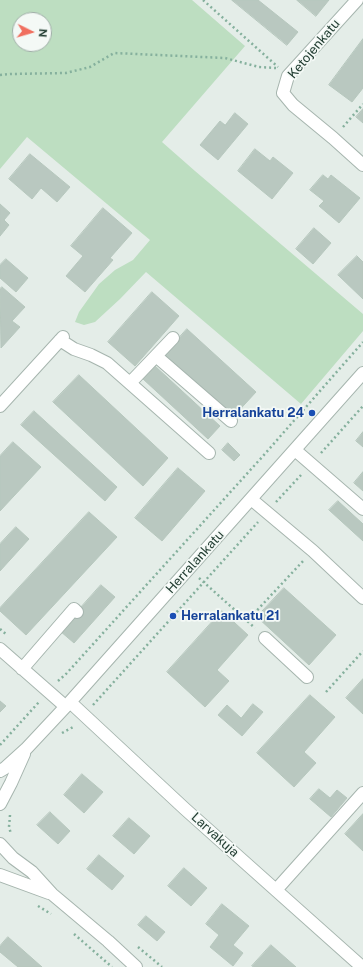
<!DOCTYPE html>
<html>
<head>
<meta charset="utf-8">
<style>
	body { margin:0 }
	#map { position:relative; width:363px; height:967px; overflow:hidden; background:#e4ede8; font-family:"Public Sans",sans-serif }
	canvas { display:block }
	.north { position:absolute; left:12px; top:12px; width:40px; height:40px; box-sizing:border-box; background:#f4f9f6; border:1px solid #a0aea8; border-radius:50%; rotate:95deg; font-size:11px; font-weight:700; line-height:16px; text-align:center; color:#233e33 }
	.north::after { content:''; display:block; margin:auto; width:14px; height:18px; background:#f06f5f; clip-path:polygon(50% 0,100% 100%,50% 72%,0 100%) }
</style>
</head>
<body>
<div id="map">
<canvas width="363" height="967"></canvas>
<div class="north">N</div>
</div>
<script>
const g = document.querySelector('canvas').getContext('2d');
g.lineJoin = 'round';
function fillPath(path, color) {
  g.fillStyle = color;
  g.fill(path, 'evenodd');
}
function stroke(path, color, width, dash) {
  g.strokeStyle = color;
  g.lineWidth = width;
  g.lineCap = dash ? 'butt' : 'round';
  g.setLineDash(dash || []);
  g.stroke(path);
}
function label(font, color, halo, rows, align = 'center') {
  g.font = font + ' "Public Sans",sans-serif';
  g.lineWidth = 3.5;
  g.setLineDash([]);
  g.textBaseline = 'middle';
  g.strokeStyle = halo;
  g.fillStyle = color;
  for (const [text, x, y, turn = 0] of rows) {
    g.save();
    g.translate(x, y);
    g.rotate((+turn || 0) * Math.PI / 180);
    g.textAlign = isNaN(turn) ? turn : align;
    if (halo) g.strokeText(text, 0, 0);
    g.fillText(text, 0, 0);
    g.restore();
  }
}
fillPath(new Path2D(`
	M0 0H192L245 46 162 142 195 171 363 314V331L301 404 146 272 120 299 95 322 84 325 75 322 79 312 99 284 115 270 133 260 150 240 27 137 0 169ZM20 20H44V44H20Z`), '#bddec1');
const building = new Path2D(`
	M232 0H258L298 32 287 45Z
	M297 0H329L316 16Z
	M363 39V88L352 102 329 85Z
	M363 109V123L356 117Z
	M235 113 248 124 218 160 200 145 220 121 225 125Z
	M255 149 270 161 273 157 293 173 272 199 238 171Z
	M30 154 70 187 57 202 41 188 32 199 9 179Z
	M323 175 328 179 331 175 360 198 339 223 319 206 324 201 310 190Z
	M0 204 10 213 4 220 9 225 0 236Z
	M103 208 132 233 110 258 113 260 85 292 66 276 83 256 71 246Z
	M314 228 331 243 313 264 296 249Z
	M357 256 363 262V299L338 275Z
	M6 259 28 278 16 292 0 278V265Z
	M2 287 25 307 12 321 20 327 1 348 0 289Z
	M152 292 179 316 135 366 108 342Z
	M187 329 256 392 233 417 164 355Z
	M155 366 220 426 208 439 143 379Z
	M79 375 168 458 143 486 53 402Z
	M34 411 117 487 105 501 21 425Z
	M363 432V447L356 441Z
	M13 442 41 467 0 511V456Z
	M228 443 240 455 234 461 222 450Z
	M178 468 205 491 162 541 135 518Z
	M363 472V491L354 483Z
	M338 501 363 524V541L329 510Z
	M89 512 117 537 26 635 0 611V608Z
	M16 527 29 539 0 571V544Z
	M101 585 115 597 74 643 60 631Z
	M284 588 336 635 309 665 257 617Z
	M222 611 248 635 217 670 229 681 205 707 167 672Z
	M363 679V714L346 698Z
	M310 695 335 717 304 752 316 763 294 787 257 753Z
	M0 701 6 706 0 712Z
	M253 704 263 712 242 736 218 715 227 705 241 718Z
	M82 774 103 792 84 813 64 795Z
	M319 789 330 798 337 790 347 798 331 817 310 799Z
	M50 812 70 831 58 844 37 825Z
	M363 814V851L345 834Z
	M129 818 150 836 134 854 113 836Z
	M99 855 124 876 112 890 87 869Z
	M184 868 207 888 191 906 168 886Z
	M222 904 249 926 233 945 243 953 233 966 210 947 219 935 206 924Z
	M146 916 165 932 157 941 138 925Z
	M8 937 42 967H18L0 952V946Z
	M271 945 296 967H254L252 966Z`);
fillPath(building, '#b9c8c0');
stroke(building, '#b6c7bd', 1);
const minor = new Path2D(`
	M357 0 288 76 283 93 293 105 333 138 363 165
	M60 340 74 349 91 355 107 363 209 453
	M156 356 231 421
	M130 383 173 338
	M0 406 63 337
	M295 450 363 509
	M251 499 313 551 363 598
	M265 638 307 677
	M0 649 65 706
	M22 669 74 609 77 612
	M70 702 185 809 362 967
	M0 771 5 768 26 749 70 702 363 373
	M0 804 11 783 24 754
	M0 844 13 858 32 872 52 894 108 941 136 967
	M0 875 49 893
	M276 890 363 793`);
stroke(minor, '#a6b5ae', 14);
stroke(new Path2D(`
	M203 0 278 67
	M0 75 10 74 66 73 90 67 114 53 225 58 259 67 276 68
	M343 127 363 104
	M321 453 363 406
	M276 502 301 475
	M199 578 255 628
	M247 621 304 560
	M0 629 7 635
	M58 681 66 674 263 456 363 342
	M326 692 363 651
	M93 705 258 522
	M62 733 75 726
	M0 745 39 702
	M10 815 9 827 11 834
	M38 906 51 914
	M74 934 112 967
	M138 947 162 967`), '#85b09d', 2.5, [2, 3]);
stroke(minor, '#fff', 12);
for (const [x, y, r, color] of [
	[312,413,4,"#1a4fb4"],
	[173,616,4,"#1a4fb4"]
]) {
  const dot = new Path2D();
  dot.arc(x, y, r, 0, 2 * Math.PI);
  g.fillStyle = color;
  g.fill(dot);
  stroke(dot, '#f4f9f6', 1.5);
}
label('13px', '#233e33', '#f4f9f6', [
	["Ketojenkatu",314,49,-50],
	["Herralankatu",195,562,-48],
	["Larvakuja",215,835,42]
]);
label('bold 13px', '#164399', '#f4f9f6', [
	["Herralankatu 24",304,413],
	["Herralankatu 21",181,616,"left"]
], 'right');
</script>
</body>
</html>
